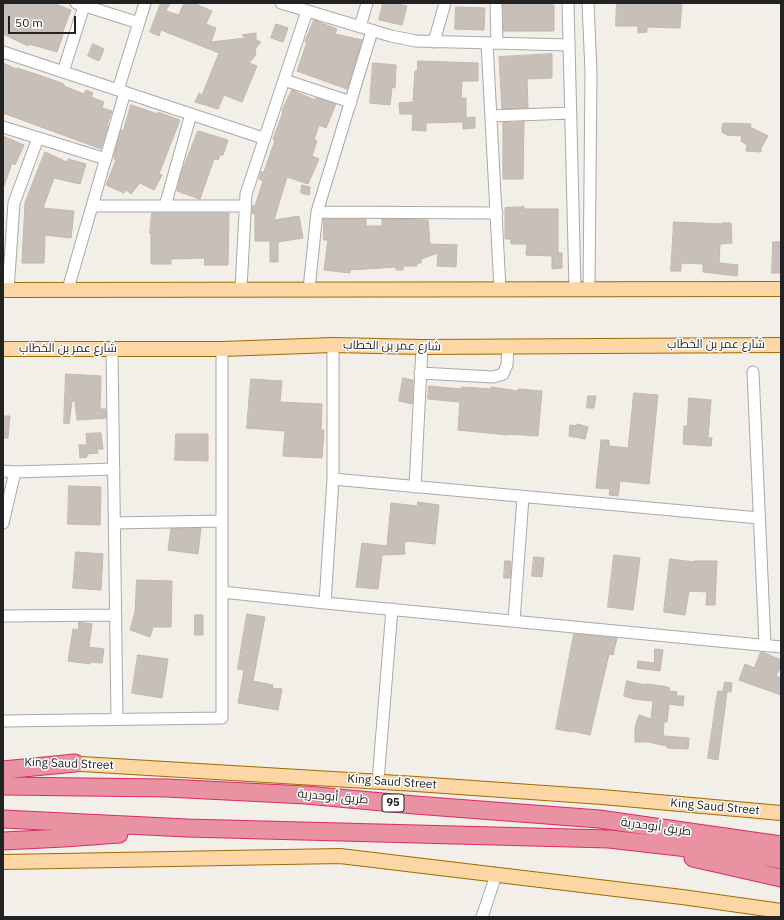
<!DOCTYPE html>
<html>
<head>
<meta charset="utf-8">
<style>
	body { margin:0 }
	#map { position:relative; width:784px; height:920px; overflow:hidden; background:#f2efe9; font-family:"IBM Plex Sans",sans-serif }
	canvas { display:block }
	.frame { position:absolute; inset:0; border:4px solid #222; pointer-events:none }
	.scale { position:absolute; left:8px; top:16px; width:68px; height:18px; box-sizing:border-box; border:2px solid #222; border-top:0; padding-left:5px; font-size:12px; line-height:14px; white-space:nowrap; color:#222; -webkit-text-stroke:3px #fff; paint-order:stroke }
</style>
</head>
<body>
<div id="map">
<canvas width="784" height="920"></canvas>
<div class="frame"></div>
<div class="scale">50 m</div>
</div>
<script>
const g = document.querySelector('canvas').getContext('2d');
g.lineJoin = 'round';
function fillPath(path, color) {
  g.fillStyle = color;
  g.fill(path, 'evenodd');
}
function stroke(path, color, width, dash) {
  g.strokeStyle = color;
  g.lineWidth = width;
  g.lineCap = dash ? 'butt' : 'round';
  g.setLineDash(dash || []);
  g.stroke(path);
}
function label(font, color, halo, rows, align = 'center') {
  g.font = font + ' "IBM Plex Sans",Cairo,sans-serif';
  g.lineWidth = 3;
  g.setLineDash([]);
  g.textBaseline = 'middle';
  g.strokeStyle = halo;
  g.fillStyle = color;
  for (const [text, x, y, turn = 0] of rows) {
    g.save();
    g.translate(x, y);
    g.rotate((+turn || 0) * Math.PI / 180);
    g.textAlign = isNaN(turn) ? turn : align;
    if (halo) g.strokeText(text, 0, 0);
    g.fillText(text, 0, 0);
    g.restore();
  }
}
const building = new Path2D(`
	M3 3H53L71 10 62 34 63 35 57 52 29 44 28 46 3 34Z
	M161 3H170L166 11 179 15 184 3H193L212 11 206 24 216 28 211 42 246 38 242 35 256 33V40L261 42 255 49 256 55 249 63 257 66 242 102 224 95 218 109 195 102 199 93 202 95 219 53 161 30 159 36 150 32Z
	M383 3H394L407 6 402 25 379 20Z
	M503 3H551V5H554V31H504Z
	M617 3H682L680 28 647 27V32L638 33V26H616Z
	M456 7 485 8 484 30 455 29Z
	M314 20 337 29 335 34 362 40 347 89 297 71 307 42H305Z
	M276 24 288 28 283 42 271 38Z
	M93 44 104 49 99 61 88 56Z
	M552 54V78L527 79 528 108 502 109 499 57Z
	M418 61 478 63V81H462L461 98H466V118L475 117V128L463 129V122L426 123V131L412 130 413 114H400L399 103 413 102 415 71H417Z
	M3 63 16 69 17 68 36 74 64 84V86L84 94 86 90 93 93 91 97 104 102 102 108 112 111 107 125 108 126 101 149 3 113Z
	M373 63 396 65 395 88 392 87 390 105 370 103Z
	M292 90 315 100 316 98 336 104 326 128 319 125 314 140 317 141 312 156 319 159 308 184 287 177 274 220 299 216 303 238 278 242V262H270V241H255V214L252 213V210L253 205 255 206 263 181 259 179 261 172H264L275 140 273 139 283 112 282 111Z
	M131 105 158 114V112L180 120 159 174 162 175 154 190 140 183 131 194 126 190 124 193 106 185 116 160 114 159V154L121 130 123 131Z
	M524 122 523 179H503V123Z
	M724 123 751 124 750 127 768 136 761 148V152L746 151 747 145 741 141 742 136 727 135 722 132V126Z
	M198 131 228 140 223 155H220L218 160 214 159 200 199 177 191 181 174Z
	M3 136 24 145 15 165 12 163 4 186H3Z
	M45 152 67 162 68 159 86 164 80 184 54 178 43 208 74 211 71 238 45 235 44 263H22L25 203Z
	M302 185 310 187 309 195 301 193Z
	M524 207V209H558V253H562V268L552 269V256L526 255 527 244H511V239H505V208Z
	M152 213H229L228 265H204L205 258 171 259V264H151V233H150Z
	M324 219H366V226H382V219L428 220 430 244 457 245 456 267 437 266 438 253 421 259V263H417V266H403V270H396V267L350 270V273L324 270 328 240H324Z
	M674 222 723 224 722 223H731L732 243 720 244 719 263 738 265 737 276 703 272V264L681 263V271H671Z
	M773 242H781V273H772Z
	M66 374 101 376 100 409H106V418L77 420 75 401H72L69 424 64 423Z
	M403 378 413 380 412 404 399 401Z
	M251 379 282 381 280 402 322 404 321 430H324L322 458 283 456 285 431 247 428Z
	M429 386 461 389 462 387 491 389V387L518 391V389L542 391 538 436 507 434V435L458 430 460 402 428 399Z
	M634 393 658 395 649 484 620 481 618 496 609 495 610 489 596 488 601 440H609V446L628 448Z
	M588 396H596L594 408H587Z
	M689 398 711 400 708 438H712L711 446 683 444 684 426H687Z
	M3 416H10L8 438H3Z
	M577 424 588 427 585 439 569 436 570 425 577 426Z
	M101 433 103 449H97L98 453 87 454V457L80 458 79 445H87L86 434Z
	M176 434H208V461L175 460Z
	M69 486 101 487 100 525 68 524Z
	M418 502 439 505 435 544 407 541V542H404L405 554 382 555 378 589 356 587 362 543 387 546 391 503 417 506Z
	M201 528 198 554 168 550 171 529Z
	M76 552 103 554 101 590 73 588Z
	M614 555 640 558 633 610 608 607Z
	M534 557 544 558 542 577 532 576Z
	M670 559 694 562V561H717L715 605H706L707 592 689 591 685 615 664 612Z
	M505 561H511L510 578H504Z
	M137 580 172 581 171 627H153L150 637 130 630 135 612Z
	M247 614 265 617 253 681 273 685 272 688 282 689 278 710 238 703 244 670 238 669Z
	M195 615H203V635H195Z
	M79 622 92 624 89 647 104 649 102 663 90 662V664L68 661 73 629 78 630Z
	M574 634 617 638 613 655 609 654 590 735 572 731V732L556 729Z
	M655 649 663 650 660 671 637 668 638 661 654 663Z
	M761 652 765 653 781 660V666L776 676 781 678V695L739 680 745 664 754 668Z
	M138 655 168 659 162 698 132 693Z
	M627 681 645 685V684L663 686 670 688 669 691 677 692 676 696H684L683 706 669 704 667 722H664L663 736 689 738 688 749 667 748V746L648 742H635V727L639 715 651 719 653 701 634 699 624 696Z
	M725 682 732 683 731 692 723 691Z
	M718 691 727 692 718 760 708 758Z`);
fillPath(building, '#c7bfb8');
stroke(building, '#c4b6ab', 1);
const minor = new Path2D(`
	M76 3 139 23
	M281 3 391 36 416 41 569 45
	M496 3 497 43
	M568 3 575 289
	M588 3 591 72 589 289
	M360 27 367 3
	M434 42 445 3
	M487 43 500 289
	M3 52 263 138
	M63 72 84 6
	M284 80 351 102
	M118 90 145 3
	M491 116 571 113
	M3 127 106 159
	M92 206H245
	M165 206 191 114
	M317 212 497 213
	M68 289 125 92
	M241 289 246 194 307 11
	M309 289 317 212 372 31
	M8 290 14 203 38 138
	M112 349 117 719
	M753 372 765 645
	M420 373 493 377 503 374 507 365 508 347
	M3 471 15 472 114 469
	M333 479 759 518
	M415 487 422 347
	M3 523 15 472
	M114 523 222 521
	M222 592 325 603 781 647
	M325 603 333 479V345
	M3 616 116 615
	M514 621 523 497
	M3 721 222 718V349
	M378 781 392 609
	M482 917 496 875`);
const major = new Path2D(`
	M3 290 781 289
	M3 349H222L333 345 422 347 781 345
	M65 763 416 784 602 797 781 813
	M3 862 340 856 682 897 781 911`);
const highway = new Path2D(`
	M3 770 75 763
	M3 786 166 788 306 795 415 805 599 819 781 845
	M3 819 187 828 609 839 766 857 781 860
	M3 841 64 838 119 834
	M693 858 781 878`);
stroke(minor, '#a9a9a9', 13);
stroke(major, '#a06b00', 16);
stroke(highway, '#dc2a67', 19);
stroke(minor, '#fff', 11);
stroke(major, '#fcd6a4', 14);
stroke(highway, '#e892a2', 17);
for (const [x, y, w] of [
	[393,803,22]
]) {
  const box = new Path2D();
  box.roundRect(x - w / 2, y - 9, w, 18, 3);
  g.fillStyle = '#fff';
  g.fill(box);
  stroke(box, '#222', 1);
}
label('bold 11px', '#222', null, [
	["95",393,803]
]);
label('12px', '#222', '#fff', [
	["شارع عمر بن الخطاب",716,345],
	["شارع عمر بن الخطاب",392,346,1],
	["شارع عمر بن الخطاب",68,349],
	["King Saud Street",69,764,2],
	["King Saud Street",392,782,4],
	["طريق أبوحدرية",333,797,5],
	["King Saud Street",715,807,5],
	["طريق أبوحدرية",656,827,8]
]);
</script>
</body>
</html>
